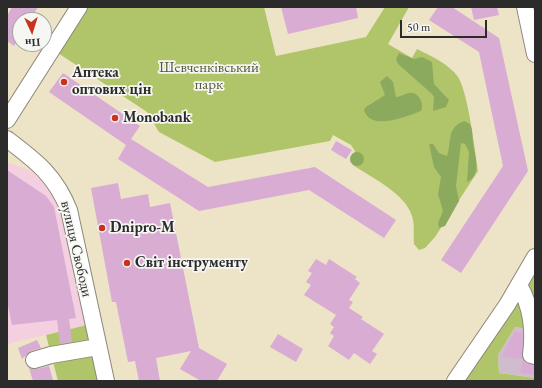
<!DOCTYPE html>
<html>
<head>
<meta charset="utf-8">
<style>
	body { margin:0 }
	#map { position:relative; width:542px; height:388px; overflow:hidden; background:#ede3c6; font-family:"EB Garamond",serif }
	canvas { display:block }
	.frame { position:absolute; inset:0; border:8px solid #2b2b2b; pointer-events:none }
	.north { position:absolute; left:12px; top:12px; width:40px; height:40px; box-sizing:border-box; background:#f6f6f2; border:1px solid #a5a5a2; border-radius:50%; rotate:176deg; font-size:11px; font-weight:700; line-height:16px; text-align:center; color:#2b2b2b }
	.north::after { content:''; display:block; margin:auto; width:14px; height:18px; background:#c8321e; clip-path:polygon(50% 0,100% 100%,50% 72%,0 100%) }
	.scale { position:absolute; left:400px; top:20px; width:87px; height:18px; box-sizing:border-box; border:2px solid #2b2b2b; border-top:0; padding-left:5px; font-size:12px; line-height:14px; white-space:nowrap; color:#2b2b2b; -webkit-text-stroke:3px #f6f6f2; paint-order:stroke }
</style>
</head>
<body>
<div id="map">
<canvas width="542" height="388"></canvas>
<div class="frame"></div>
<div class="north">Пн</div>
<div class="scale">50 m</div>
</div>
<script>
const g = document.querySelector('canvas').getContext('2d');
g.lineJoin = 'round';
function fillPath(path, color) {
  g.fillStyle = color;
  g.fill(path, 'evenodd');
}
function stroke(path, color, width, dash) {
  g.strokeStyle = color;
  g.lineWidth = width;
  g.lineCap = dash ? 'butt' : 'round';
  g.setLineDash(dash || []);
  g.stroke(path);
}
function label(font, color, halo, rows, align = 'center') {
  g.font = font + ' "EB Garamond",serif';
  g.lineWidth = 3.5;
  g.setLineDash([]);
  g.textBaseline = 'middle';
  g.strokeStyle = halo;
  g.fillStyle = color;
  for (const [text, x, y, turn = 0] of rows) {
    g.save();
    g.translate(x, y);
    g.rotate((+turn || 0) * Math.PI / 180);
    g.textAlign = isNaN(turn) ? turn : align;
    if (halo) g.strokeText(text, 0, 0);
    g.fillText(text, 0, 0);
    g.restore();
  }
}
fillPath(new Path2D(`
	M7 162 31 171 56 194 64 216 87 325 7 344Z`), '#f3cfdf');
fillPath(new Path2D(`
	M515 327 535 330V378L499 373 498 355Z`), '#cfbdce');
fillPath(new Path2D(`
	M86 7H264L276 56 366 37 385 7H409L388 44 412 58 417 49C431 56 449 64 458 77 468 92 475 151 478 171L435 237 425 248 419 250 414 244C413 235 415 225 412 216 405 193 372 178 353 165L351 160 355 151 351 145 333 135 330 141 215 162 159 132 147 112 55 51Z
	M535 270V330L515 327 498 355 499 373 535 378V381H464Z
	M87 325 101 381H58L46 335Z`), '#b0c569');
fillPath(new Path2D(`
	M399 53 414 59 422 57 432 62 434 84 449 100 446 107 433 111 434 97 432 94 398 64 396 59Z
	M387 76 393 82 396 97C400 97 404 94 409 93 418 91 425 104 421 111 408 116 370 132 364 110L366 107 385 95 380 82Z
	M464 121 470 124C473 130 472 135 473 142 474 154 483 175 467 182L469 152 465 144 461 143 456 186 459 201 445 226 439 228 438 223 443 211 438 194 441 177 434 167 429 144H433L439 153 447 156C452 142 446 128 464 121Z
	M350 159a7 7 0 1 1 14 0a7 7 0 1 1-14 0Z`), '#8caa5d');
fillPath(new Path2D(`
	M12 7H38L30 20H20V36L14 46 7 41V16Z
	M281 7H356L358 18 288 34Z
	M438 7H452L499 38 528 171 461 273 441 260 503 166 479 52 429 20Z
	M471 7H497L499 15 474 20Z
	M63 73 140 126 131 139 208 187 315 167 396 220 384 238 309 190 199 211 118 159 126 145 49 92Z
	M336 141 352 150 346 159 331 150Z
	M7 170 46 196 54 207 76 318 69 319 72 342 60 344 57 320 12 325 7 300Z
	M118 183 121 199 148 194 150 207 170 203 199 348 227 364 217 381H201L180 369 191 351 156 358 160 381H139L135 361 128 362 116 302H112L91 188Z
	M316 259 326 265 329 259 357 277 355 279 360 283 349 300 353 302 349 308 363 317 361 319 384 334 372 351 377 354 370 364 354 353 349 360 328 346 334 336 330 333 334 327 330 324 336 315 304 295 311 285 306 282 312 273 308 271Z
	M515 331 523 333 522 359 502 356Z
	M278 334 303 349 296 362 270 347Z
	M37 340 41 348 31 351 22 359 18 348Z
	M523 359 528 364 535 365V375L520 373Z
	M49 366 53 380 33 381 29 368 36 369Z`), '#d9acd4');
const minor = new Path2D(`
	M525 7 535 54
	M7 120 79 7
	M7 139C36 161 55 175 69 210L106 381
	M519 285C532 308 534 330 531 355L535 356
	M34 360 51 355 98 347
	M455 381 507 305 535 257`);
stroke(minor, '#8c8778', 18);
stroke(minor, '#fff', 16);
for (const [x, y, r, color] of [
	[64,82,4,"#c8321e"],
	[115,118,4,"#c8321e"],
	[102,228,4,"#c8321e"],
	[127,263,4,"#c8321e"]
]) {
  const dot = new Path2D();
  dot.arc(x, y, r, 0, 2 * Math.PI);
  g.fillStyle = color;
  g.fill(dot);
  stroke(dot, '#f6f6f2', 1.5);
}
label('15px', '#53593e', '#f6f6f2', [
	["Шевченківський",209,68],
	["парк",209,85]
]);
label('bold 15px', '#2b2b2b', '#f6f6f2', [
	["Аптека",72,73],
	["оптових цін",72,90],
	["Monobank",123,118],
	["Dnipro-M",110,228],
	["Світ інструменту",135,263]
], 'left');
label('15px', '#2b2b2b', '#f6f6f2', [
	["вулиця Свободи",76,249,77]
]);
</script>
</body>
</html>
